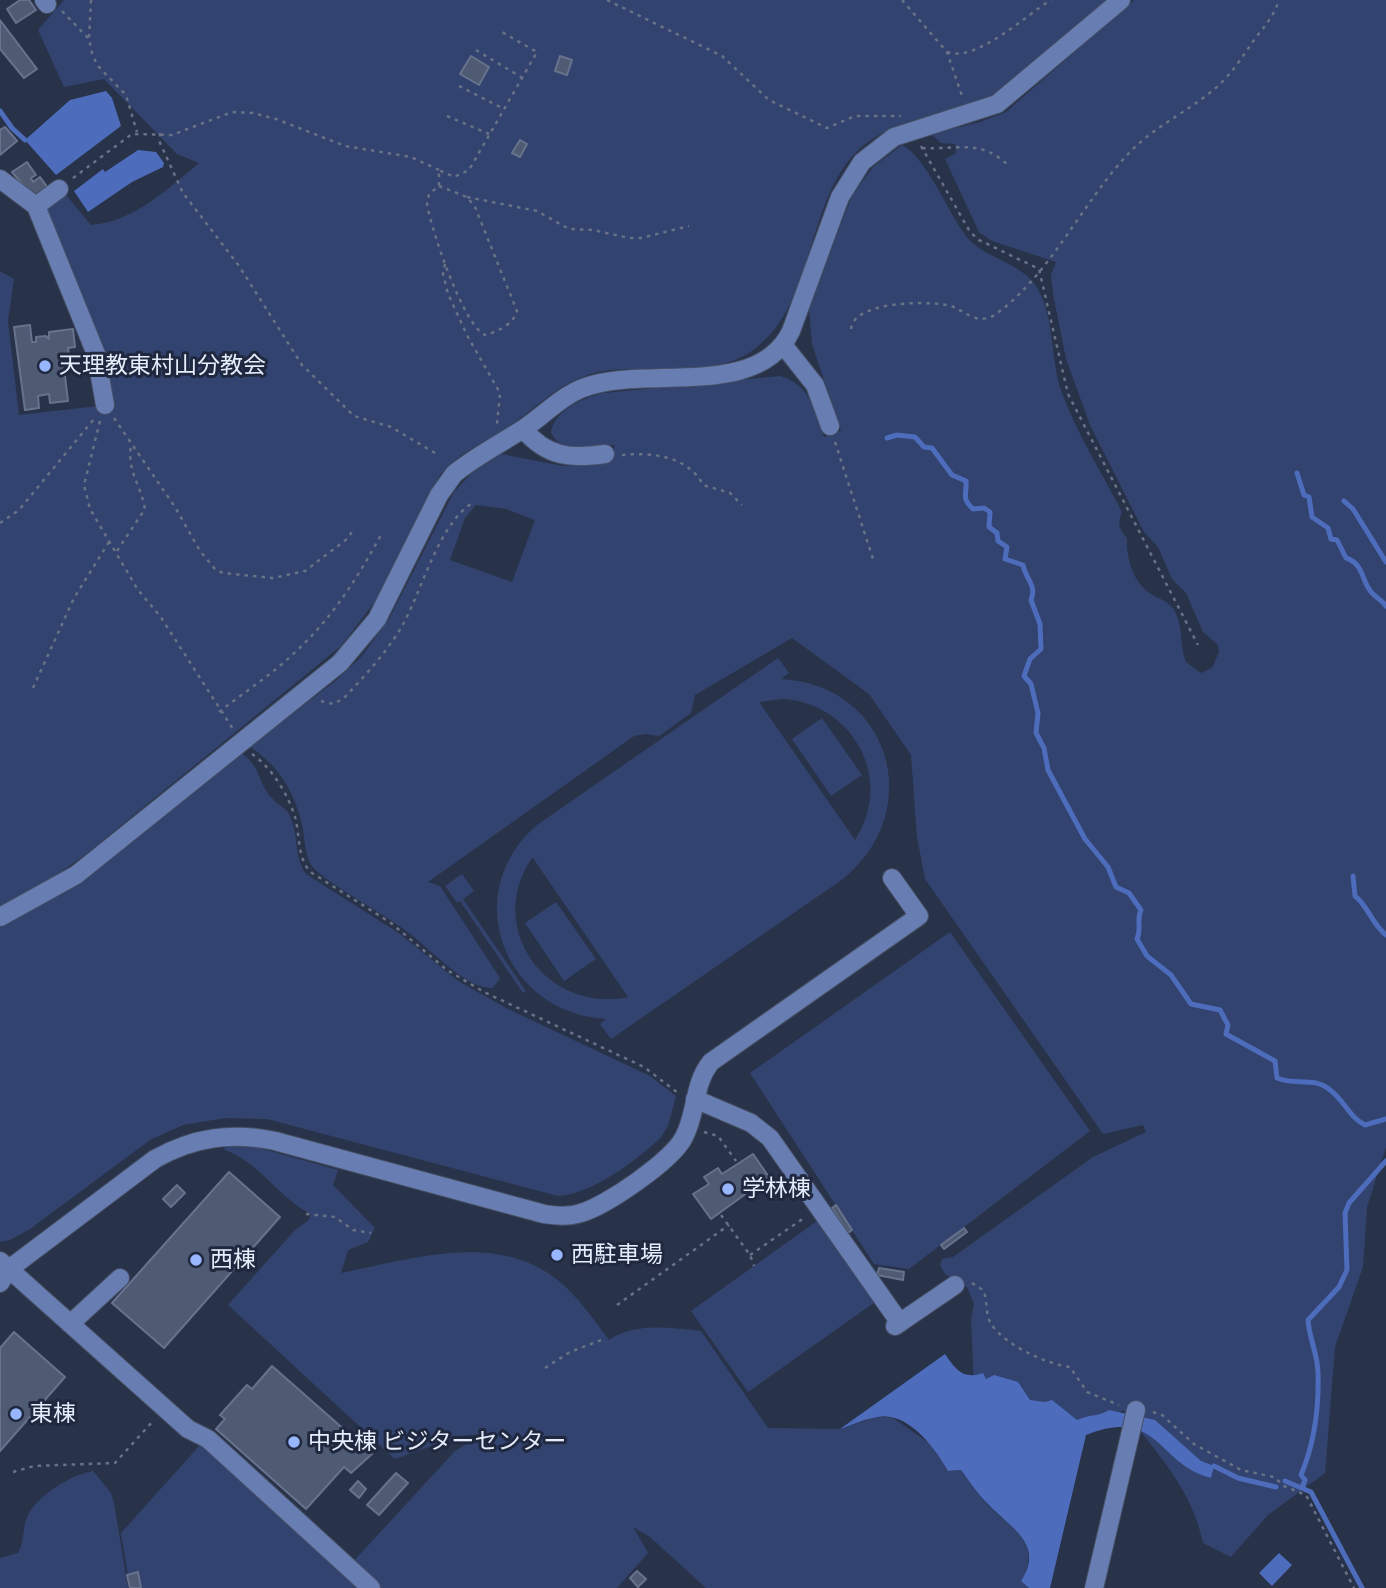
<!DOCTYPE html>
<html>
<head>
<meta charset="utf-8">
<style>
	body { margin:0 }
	canvas { display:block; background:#283249 }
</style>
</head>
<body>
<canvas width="1386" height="1588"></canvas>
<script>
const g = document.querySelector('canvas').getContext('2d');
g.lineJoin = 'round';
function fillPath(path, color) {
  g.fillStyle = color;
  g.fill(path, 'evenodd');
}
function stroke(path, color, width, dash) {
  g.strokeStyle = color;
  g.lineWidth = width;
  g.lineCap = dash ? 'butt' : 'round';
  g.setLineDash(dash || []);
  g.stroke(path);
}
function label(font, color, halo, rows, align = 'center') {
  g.font = font + ' "IBM Plex Sans","Noto Sans JP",sans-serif';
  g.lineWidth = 6;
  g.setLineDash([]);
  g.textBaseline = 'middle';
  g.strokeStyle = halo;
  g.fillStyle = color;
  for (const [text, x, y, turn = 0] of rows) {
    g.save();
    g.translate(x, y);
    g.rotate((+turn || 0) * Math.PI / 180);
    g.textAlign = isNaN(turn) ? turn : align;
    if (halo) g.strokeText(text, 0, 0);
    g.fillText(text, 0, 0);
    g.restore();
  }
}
fillPath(new Path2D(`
	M64 0H1107C1076 27 1027 77 993 94 945 119 888 114 850 159 804 215 814 310 749 353 712 377 646 365 603 371 591 373 580 378 569 383 547 395 529 413 508 427 485 442 458 453 440 475L376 600 341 646 86 854 48 881 0 907V271L14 279 8 321 19 415 98 406 103 357 44 212 50 202 66 195 91 225C133 222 168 189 199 163L177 154 104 79 64 87 38 30Z
	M1134 0H1386V1147L1367 1207 1363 1267 1335 1347 1325 1473 1268 1515 1231 1557 1203 1543C1193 1491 1156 1451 1123 1410L1099 1428 974 1391 971 1319 974 1304 967 1287 945 1274 940 1265 942 1259 953 1257 1093 1157 1146 1132 1143 1125 1103 1134 925 879 917 837 911 755 869 694 792 638 695 695 691 713 659 736 646 734 634 736 428 882 440 886 500 978 493 988C467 990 429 948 409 933 390 917 321 880 312 866 305 856 305 841 303 829 296 795 280 766 249 746L334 682 362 656 390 617 454 492 471 474 501 454 563 466 609 462 615 445C594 448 563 456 551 433 554 410 584 397 604 393L780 376C811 385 814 410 824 437L841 431 812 344 809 310 852 195 873 167 902 145C924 155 949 212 963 232 981 260 1020 259 1038 289 1055 320 1050 360 1062 393 1077 434 1102 473 1122 512 1117 523 1119 530 1127 538 1126 556 1132 580 1148 592 1157 599 1167 599 1174 610 1184 626 1179 645 1186 662L1201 673 1212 668 1219 652 1218 645 1203 632 1186 593 1172 579 1158 547 1144 532 1090 425 1066 359 1053 294 1051 275 1056 262 992 241 979 232 945 159 956 153 955 144 941 143 931 134 980 122 1006 112ZM476 505 506 509 535 520 512 582 450 560 465 518Z
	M778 658 789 673 781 679C891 685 927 811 843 879L611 1039 600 1024 606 1019C504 1013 458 893 537 825ZM783 699C853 703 895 780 855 840L759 702ZM532 858H533L628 997C547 1014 484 928 532 858Z
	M822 718 862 775 831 796 792 739Z
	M241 753C262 767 257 782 271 797 279 807 288 807 292 821 298 839 295 859 306 874L400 934 458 981 508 1009 650 1076 676 1096 668 1126 661 1137C638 1160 590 1195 558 1196L267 1119 225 1118 183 1125 150 1140 30 1229 10 1240 0 1242V927L70 889Z
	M462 874 474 891 463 899 526 991 523 993 460 901 457 903 445 886Z
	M556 902 596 959 564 981 525 923Z
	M950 932 1090 1131 909 1269 874 1264 750 1073Z
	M224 1146 256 1147 338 1170 333 1185 375 1228 368 1242 348 1250 341 1273C411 1259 499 1230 560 1282 580 1299 594 1320 609 1340 636 1322 670 1328 701 1331L768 1428 840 1429 879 1416 893 1418 935 1447 948 1471 961 1470C970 1482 978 1495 988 1505 1012 1529 1044 1544 1021 1581L1029 1588H706L650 1537 633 1527 648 1553 617 1588H378L351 1564 455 1451 484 1434 460 1436 395 1459 228 1305 295 1230 309 1220 311 1214C279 1198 259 1162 225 1150Z
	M817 1221 875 1302 748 1392 691 1311Z
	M201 1444 364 1588H130L121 1533Z
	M93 1471 111 1493 114 1503 128 1588H0V1558L18 1553C25 1541 22 1527 28 1515 39 1494 71 1475 93 1471Z`), '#32436f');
fillPath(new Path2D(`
	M106 91 112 98 121 126 56 175 25 140 70 100Z
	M138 150 156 152 164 163 163 167 132 182 88 212 74 191 103 169 105 172Z
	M945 1354C956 1370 963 1380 983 1373L986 1379 994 1375 1018 1382 1030 1400 1045 1402 1052 1400 1077 1420C1089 1414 1098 1417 1109 1410L1155 1420 1201 1461 1214 1466 1211 1478C1157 1465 1160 1406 1086 1435L1050 1588H1029L1021 1581C1045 1545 1012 1529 989 1505 978 1495 970 1482 961 1470L948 1471C935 1448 908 1411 877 1417 865 1419 852 1425 840 1429Z
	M1279 1553 1292 1565 1272 1586 1259 1573Z`), '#4d6cbb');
stroke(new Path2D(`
	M0 111 12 128 25 140
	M887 438 897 435 915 437 924 447 932 448 952 475 966 481C967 495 961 498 973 509L984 508 990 512 989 527 997 533 998 541 1007 547 1005 559 1023 565C1026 580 1037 585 1031 600L1040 624 1041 649 1030 659 1024 676 1031 684 1038 713 1036 733 1044 748 1048 770 1085 839 1108 867 1116 887 1129 893 1141 910C1136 920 1142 928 1137 939L1147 956 1171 975 1191 1004 1220 1010 1228 1025 1226 1034 1275 1061 1277 1078C1294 1086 1314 1076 1330 1090 1345 1101 1348 1116 1365 1125L1386 1119
	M1297 473 1304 495 1309 497 1312 517 1328 528 1331 539 1337 540 1346 558C1365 564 1361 583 1373 594 1377 598 1382 600 1386 606
	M1344 501 1353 509 1386 562
	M1353 876 1355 896C1368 906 1372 924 1386 935
	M1214 1466 1238 1478 1276 1487
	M1285 1481 1311 1492 1362 1588
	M1302 1488 1305 1480 1301 1475C1314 1444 1319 1407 1318 1373 1318 1355 1309 1338 1308 1320L1339 1287 1347 1270 1345 1213 1349 1203 1386 1161`), '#4d6cbb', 5);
const building = new Path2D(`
	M20 0H29L36 10 16 23 7 9Z
	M0 20 37 69 24 78 0 49Z
	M471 56 489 67 479 85 460 74Z
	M560 56 572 60 567 75 555 71Z
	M5 127 17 141 0 155V130Z
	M520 140 527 144 520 157 512 153Z
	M27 162 36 175 31 178 33 182 40 177 48 188 34 198 12 172Z
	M30 325 32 342H36V337L46 336 49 339V332L73 329 75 347 68 348 71 368H64L68 401 50 403 49 394 38 396 39 408 25 410 14 327Z
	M753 1154 769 1177 711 1219 693 1194 709 1184 704 1177 718 1168 722 1174Z
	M229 1172 280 1217 164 1348 112 1303Z
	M177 1185 185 1193 171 1207 163 1199Z
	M836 1205 852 1230 848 1233 832 1208Z
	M964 1228 967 1232 944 1249 941 1245Z
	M879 1268 904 1272 903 1280 877 1275Z
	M14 1332 65 1377 0 1451V1348Z
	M272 1366 372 1454 351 1473 344 1467 306 1509 216 1429 225 1419 220 1415 247 1385 252 1389Z
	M396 1473 408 1483 379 1515 367 1505Z
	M358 1481 366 1489 359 1498 350 1490Z
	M637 1571 646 1579 638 1587 630 1578Z
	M138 1572 141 1588H130L127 1575Z`);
fillPath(building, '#4f5a73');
stroke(building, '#67728c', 2);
const minor = new Path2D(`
	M44 0 47 4
	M0 179 36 206 59 189
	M36 206 96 354 105 405
	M784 346 815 385 830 426
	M523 429C547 457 570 459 605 454
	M0 917 76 875 340 663 377 619 439 495 454 474C476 456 502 443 526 427 545 414 562 396 583 388 643 364 758 401 791 331L840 197 862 162 894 137 997 104 1121 0
	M695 1099 751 1123 770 1138 900 1323
	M0 1261 188 1429 208 1439 371 1588
	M0 1283 9 1269 155 1159C194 1137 232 1132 275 1141L544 1214C556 1216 569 1217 581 1213 606 1206 673 1160 684 1137 697 1113 693 1084 711 1062L919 916 892 878
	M70 1324 120 1278
	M895 1326 955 1285
	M1094 1588 1136 1410`);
stroke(minor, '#465065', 20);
stroke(new Path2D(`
	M91 0 89 39 92 53 97 65 126 95 137 132
	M607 0 722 56 769 100 827 128 855 116H901
	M902 0 947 52 962 96
	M62 11 89 39
	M476 50 521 77
	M947 52C976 63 1026 15 1051 0
	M459 86 502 108
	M447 116 489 134
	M160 133V143L183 193 239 266 302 365 354 416 391 427 435 453
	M921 146 970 232 979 240 1039 269 1068 394 1198 645
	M922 148C959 150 981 138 1010 167
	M73 178 132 134 172 135 232 112 253 113 276 119 345 146 411 157 439 170
	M439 186 467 197 475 207 517 311C514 324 497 332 485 335 463 325 431 229 427 204L429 194 439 186V170L454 177 469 170 537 52 500 31
	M467 197 537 211 569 229 593 230 629 238H641L689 226
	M445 264 443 274 448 294 468 337 500 393 497 424
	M851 329C854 301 925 301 947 305 958 307 965 315 976 318 983 320 991 318 996 314 1049 276 1083 202 1128 154 1154 126 1190 111 1218 86 1232 73 1243 56 1254 40 1264 27 1274 16 1279 0
	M114 418 175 507 200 551 215 569 223 573 273 578 305 571 347 539 354 529
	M100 421 84 485 90 509 138 590 160 616 233 729
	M835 442 874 562
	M622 455C652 452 688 456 703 485L730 493 742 505
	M0 523 19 510 94 419
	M117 551 145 509C140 482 127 473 131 444
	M33 688 74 598 109 542
	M321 701 333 704 343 699C364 677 385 654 401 628 422 592 438 523 474 502
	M219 712C243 693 270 676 292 655 331 620 357 579 382 533
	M252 754C271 767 288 794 295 817 300 834 297 861 312 873L391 923 447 970 484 992 644 1067 678 1093
	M704 1132 718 1136 736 1161
	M306 1214 335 1217 353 1230 371 1233
	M721 1215 750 1255 754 1266
	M750 1255 804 1218
	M972 1283 983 1290C988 1300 985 1312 990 1322 1002 1344 1046 1364 1070 1367L1087 1392 1119 1405
	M617 1305 729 1225
	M545 1368 570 1352 604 1339
	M1153 1412 1162 1415 1194 1444 1241 1470 1274 1477 1284 1486 1306 1495 1354 1588
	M13 1472 34 1466 115 1463 154 1420`), '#687186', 2.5, [3.5, 5]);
stroke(minor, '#687eb3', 18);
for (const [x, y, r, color] of [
	[45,366,7,"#97b6fd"],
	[728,1189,7,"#97b6fd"],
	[557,1255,7,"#97b6fd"],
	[196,1260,7,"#97b6fd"],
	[16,1414,7,"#97b6fd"],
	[294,1442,7,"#97b6fd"]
]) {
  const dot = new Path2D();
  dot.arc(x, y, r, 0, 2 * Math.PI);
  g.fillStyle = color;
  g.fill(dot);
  stroke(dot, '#1f283e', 2.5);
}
label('23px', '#e5ecfb', '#1f283e', [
	["天理教東村山分教会",59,366],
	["学林棟",742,1189],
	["西駐車場",571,1255],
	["西棟",210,1260],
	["東棟",30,1414],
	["中央棟 ビジターセンター",308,1442]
], 'left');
</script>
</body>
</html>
